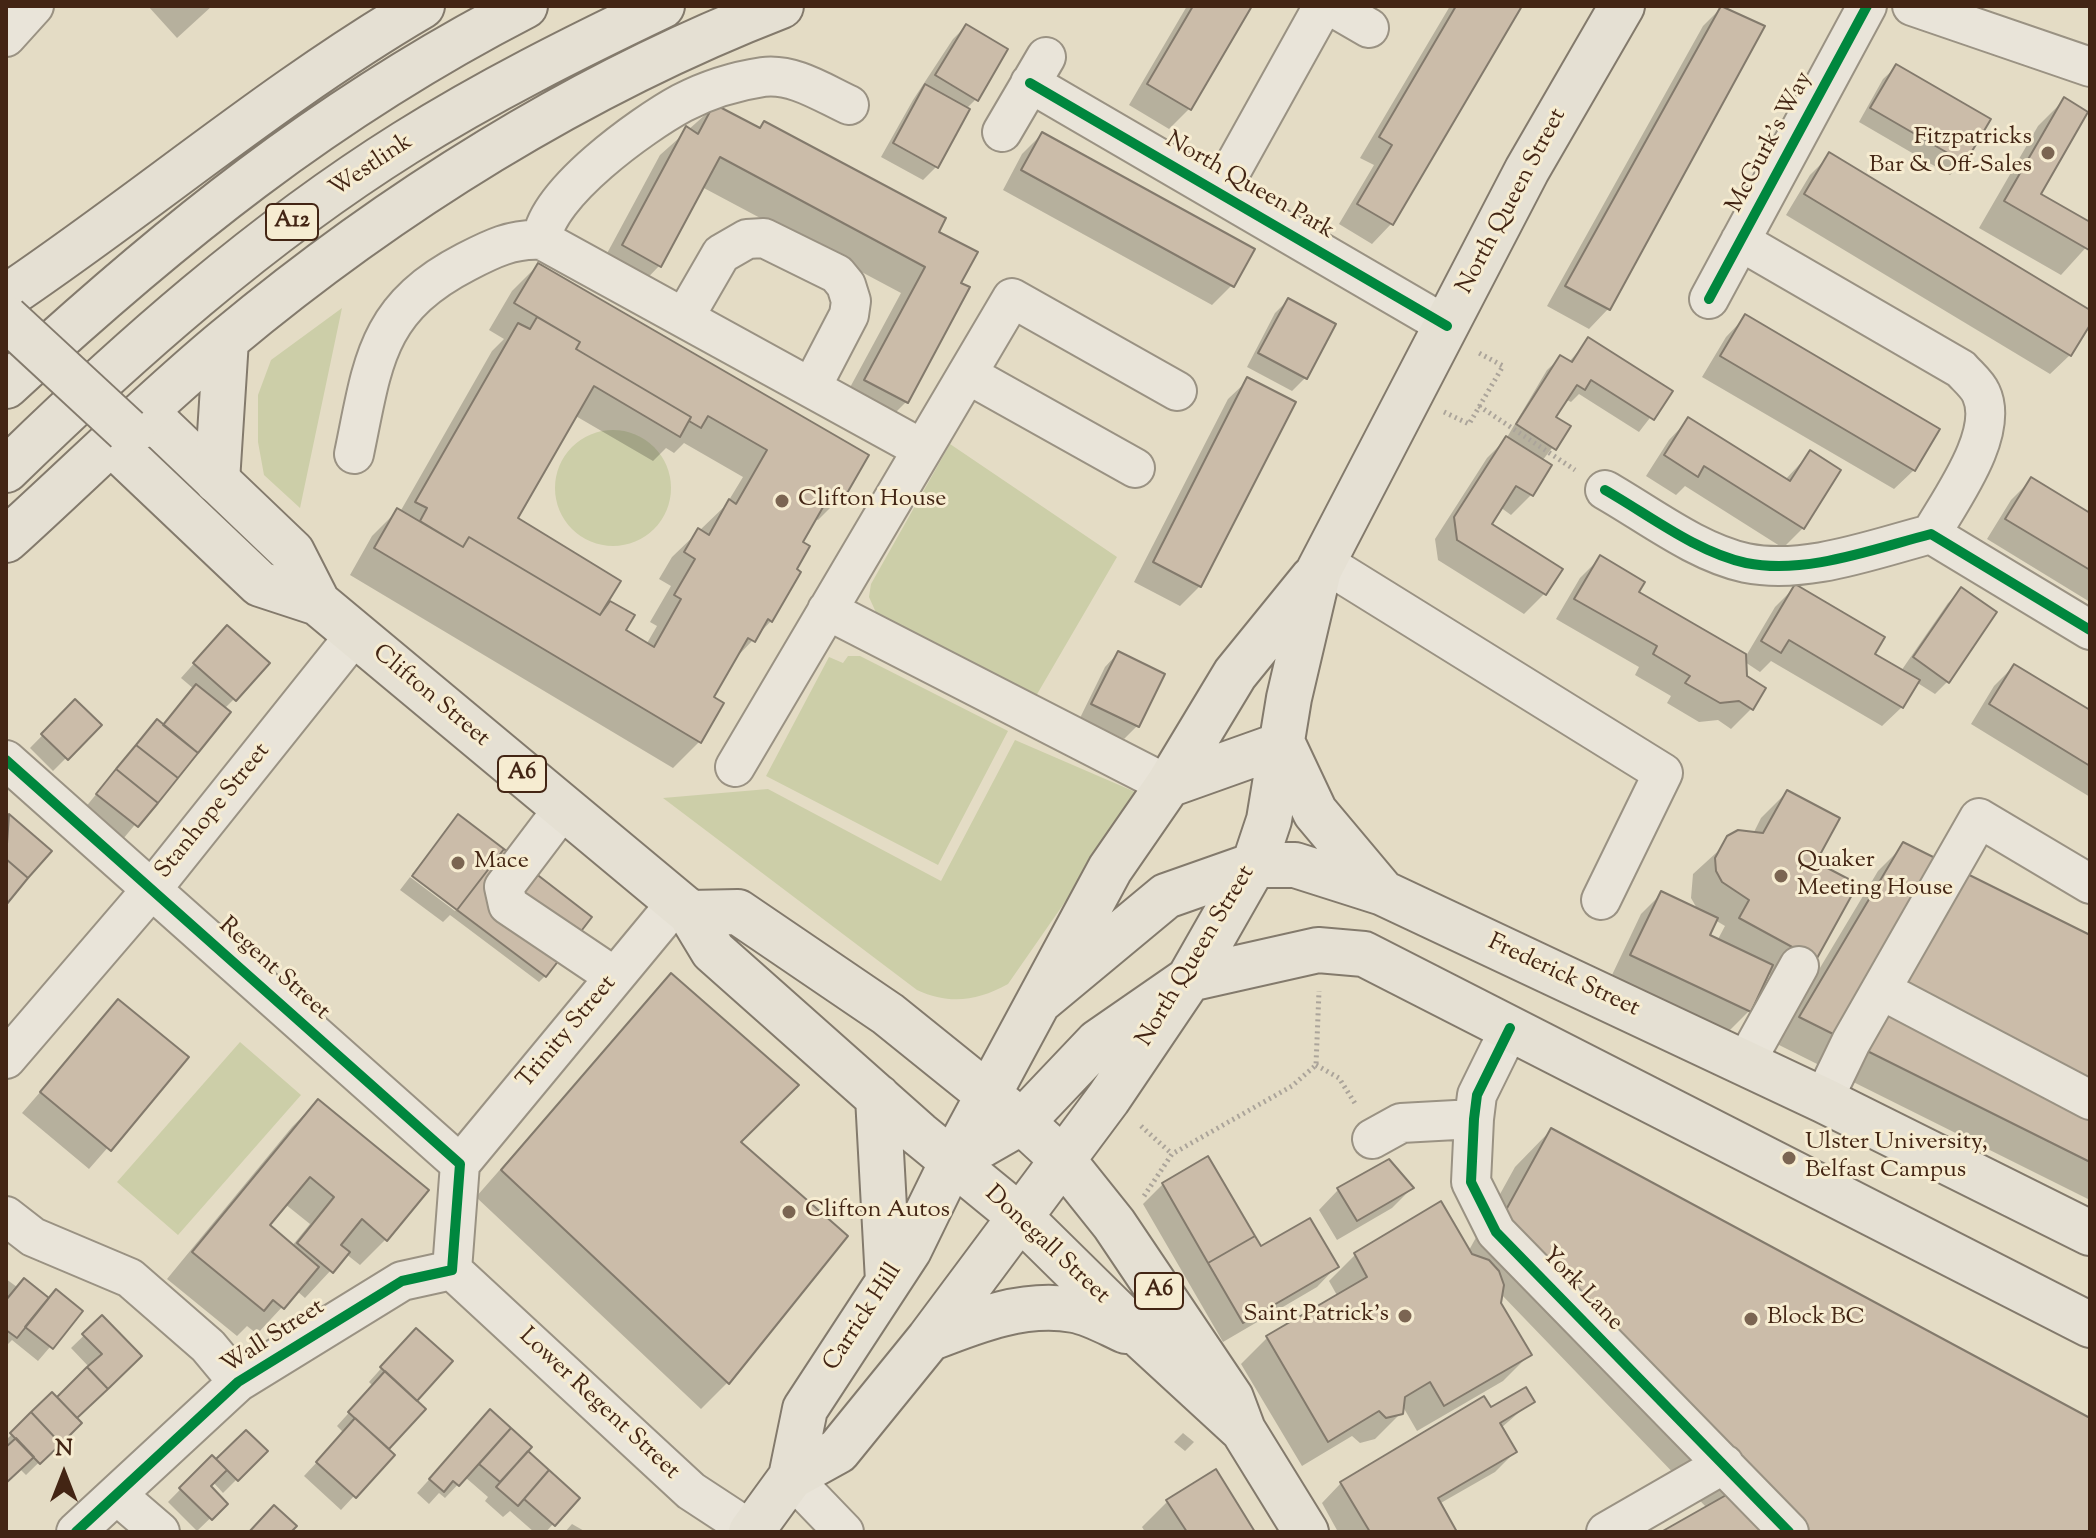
<!DOCTYPE html>
<html>
<head>
<meta charset="utf-8">
<style>
	body { margin:0 }
	#map { position:relative; width:2096px; height:1538px; overflow:hidden; background:#e4dcc5; font-family:"Sorts Mill Goudy",serif }
	canvas { display:block }
	.frame { position:absolute; inset:0; border:8px solid #432514; pointer-events:none }
	.north { position:absolute; left:24px; top:1434px; width:80px; height:80px; -webkit-text-stroke:6px #f6ecd1; paint-order:stroke; rotate:0deg; font-size:22px; font-weight:700; line-height:32px; text-align:center; color:#432514 }
	.north::after { content:''; display:block; margin:auto; width:28px; height:36px; background:#432514; clip-path:polygon(50% 0,100% 100%,50% 72%,0 100%) }
</style>
</head>
<body>
<div id="map">
<canvas width="2096" height="1538"></canvas>
<div class="frame"></div>
<div class="north">N</div>
</div>
<script>
const g = document.querySelector('canvas').getContext('2d');
g.lineJoin = 'round';
function fillPath(path, color) {
  g.fillStyle = color;
  g.fill(path, 'evenodd');
}
function stroke(path, color, width, dash) {
  g.strokeStyle = color;
  g.lineWidth = width;
  g.lineCap = dash ? 'butt' : 'round';
  g.setLineDash(dash || []);
  g.stroke(path);
}
function label(font, color, halo, rows, align = 'center') {
  g.font = font + ' "Sorts Mill Goudy",serif';
  g.lineWidth = 6;
  g.setLineDash([]);
  g.textBaseline = 'middle';
  g.strokeStyle = halo;
  g.fillStyle = color;
  for (const [text, x, y, turn = 0] of rows) {
    g.save();
    g.translate(x, y);
    g.rotate((+turn || 0) * Math.PI / 180);
    g.textAlign = isNaN(turn) ? turn : align;
    if (halo) g.strokeText(text, 0, 0);
    g.fillText(text, 0, 0);
    g.restore();
  }
}
fillPath(new Path2D(`
	M342 308 300 508 264 475 258 442V395L271 360Z
	M555 488a58 58 0 1 1 116 0a58 58 0 1 1-116 0Z
	M950 444 1117 557 1036 696 878 617 869 597 871 584Z
	M848 656H860L1008 731 938 865 766 776 829 657 843 663Z
	M1015 740 1140 794 1008 984C977 1001 950 1005 917 990L663 798 768 789 941 881Z
	M240 1042 301 1095 178 1235 117 1182Z`), '#cccea8');
fillPath(new Path2D(`
	M148 6H212L177 38Z
	M1187 6H1249L1189 109 1169 129 1129 105Z
	M1450 6H1520L1391 224 1372 244 1339 224 1374 165 1360 158Z
	M1723 6 1762 27 1608 309 1589 329 1547 306 1703 26Z
	M966 26 976 99 966 109 936 167 923 180 881 157 913 100 953 39Z
	M1897 66 1964 162 1950 175 1859 122 1883 79Z
	M2064 100 2038 195 2090 225V243L2061 275 1979 228 2038 126Z
	M715 106 758 130 764 123 937 233 959 284 906 402 880 428 840 406 901 293 702 187 660 265 634 292 597 272 660 155Z
	M1042 134 1232 285 1212 305 1003 190 1022 154Z
	M1830 155 2090 312V321L2070 355 2050 374 1786 215 1810 175Z
	M538 265 866 456 844 494 818 520 814 518 800 543 771 621 731 663 711 698 721 704 699 742 673 768 350 575 372 536 398 510 400 512 492 351 504 339 489 330 512 291ZM574 415 653 461 666 448 674 453 684 443 743 477 726 505 672 557 659 579 671 586 650 622 657 626 646 645 623 631 632 616 606 601 515 519Z
	M1288 300 1305 378 1292 391 1247 367 1275 313Z
	M1745 317 1914 470 1894 489 1702 377 1726 337Z
	M1588 340 1670 392 1639 432 1579 394 1571 402 1565 399 1554 417 1569 426 1542 461 1531 495 1511 515 1500 507 1489 524 1560 570 1544 594 1524 614 1438 560 1435 539 1487 458 1506 439 1547 370 1561 357 1569 362Z
	M1248 380 1200 586 1180 606 1134 582 1228 399Z
	M1688 420 1785 480 1810 453 1803 528 1783 548 1685 486 1676 495 1646 476 1669 440Z
	M2031 480 2090 515V602L1987 539 2011 500Z
	M1600 558 1636 592 1746 656 1775 607 1795 587 1872 654 1901 671 1948 603 1961 590 1948 681 1935 694 1916 682 1902 707 1882 726 1771 661 1760 672 1745 662V677L1764 689 1751 709 1731 729 1718 720 1699 722 1667 703 1671 696 1635 675 1639 667 1556 619 1580 578Z
	M214 641 234 699 224 709 228 713 123 839 85 808 144 735 157 722 161 726 194 689 181 678Z
	M1118 653 1137 726 1124 739 1080 718 1105 667Z
	M2014 666 2090 713V797L1971 724 1994 686Z
	M75 702 99 725 53 771 30 748Z
	M1787 792 1813 862 1789 985 1767 973 1749 1011 1729 1031 1612 975 1641 914 1661 894 1699 912 1691 898 1693 874 1739 832 1753 834 1761 818ZM1715 920 1725 926 1717 941 1707 936Z
	M9 817 49 851 6 901V820Z
	M458 817 545 976 539 982 450 915 443 922 400 890 410 877 455 911 458 908 412 874Z
	M1904 845 2090 937V1200L1775 1043 1878 871Z
	M671 975 738 1142 845 1236 727 1383 701 1409 476 1197Z
	M119 1001 186 1058 89 1169 22 1113Z
	M318 1101 386 1239 360 1265 346 1254 305 1298 297 1291 257 1334 247 1326 237 1336 167 1279 292 1127ZM285 1204 310 1224 292 1246 267 1226Z
	M1551 1130 2090 1420V1532H1665L1707 1508 1500 1293 1499 1304 1529 1355 1503 1381 1417 1431 1402 1405 1401 1413 1375 1439 1360 1443 1352 1436 1302 1466 1241 1364 1267 1338 1338 1297 1329 1281 1355 1255 1441 1204 1468 1252 1515 1167Z
	M1163 1184 1261 1249 1336 1267 1317 1287 1223 1342 1143 1204Z
	M1412 1188 1392 1208 1337 1240 1319 1210 1338 1190Z
	M6 1279 17 1287 80 1312 38 1361 12 1340 6 1346Z
	M102 1318 139 1356 75 1418 79 1423 26 1475 19 1468 6 1481V1440L52 1395 56 1400 90 1368 71 1348Z
	M403 1344 414 1401 423 1409 386 1449 392 1455 341 1510 304 1476 344 1433 337 1426 373 1386 369 1382Z
	M1532 1401 1501 1428 1515 1452 1495 1472 1439 1504 1455 1532H1338L1322 1503 1341 1483 1490 1410Z
	M490 1412 529 1447 525 1452 553 1524 546 1532H534L510 1511 503 1517 485 1501 488 1497 465 1477 445 1498 439 1493 429 1504 417 1493Z
	M1183 1433 1194 1442 1185 1451 1174 1442Z
	M265 1451 223 1493 213 1482 208 1486 225 1504 197 1531 168 1502 212 1457 216 1462Z
	M1168 1501 1253 1532H1145L1142 1527Z
	M572 1524 586 1532H565Z`), '#0003');
const building = new Path2D(`
	M1193 6H1252L1191 110 1147 84Z
	M1456 6H1522L1393 225 1357 204 1392 145 1379 137Z
	M1721 6 1765 26 1610 310 1565 286Z
	M966 24 1008 49 978 101 935 75Z
	M1896 64 1991 119 1965 163 1870 108Z
	M925 84 970 109 938 168 893 143Z
	M2064 97 2088 112 2041 194 2090 222 2089 250 2004 201Z
	M714 104 760 128 764 121 946 218 939 232 978 252 961 283 970 287 908 403 864 380 925 267 720 157 661 267 622 245 686 126 698 134Z
	M1042 132 1255 249 1234 287 1021 170Z
	M1829 152 2090 310V325L2071 356 1804 194Z
	M538 263 869 455 846 495 834 488 803 542 810 546 797 569 801 572 772 622 768 619 755 642 748 638 714 697 724 703 701 743 374 548 397 508 463 547 469 537 600 615 610 601 635 615 626 630 654 647 681 599 674 595 695 559 684 552 698 528 709 535 729 499 736 504 767 450 708 416 701 428 689 421 691 417 576 349 580 342 514 303Z
	M1288 298 1336 324 1307 379 1258 353Z
	M1745 314 1940 429 1915 471 1720 356Z
	M537 317 580 342 576 349 691 417 680 437 594 386 518 518 621 581 600 615 469 537 463 547 420 521 427 508 415 502 518 323 530 329Z
	M1588 337 1673 391 1654 420 1591 380 1585 390 1577 385 1556 417 1571 426 1556 450 1516 424 1560 355 1572 362Z
	M1247 377 1296 402 1201 587 1153 562Z
	M1688 417 1790 481 1810 450 1841 470 1804 529 1704 466 1698 477 1664 455Z
	M1506 436 1552 465 1533 496 1516 486 1492 524 1563 569 1546 595 1457 540 1454 517Z
	M2031 477 2090 513V570L2005 519Z
	M1600 555 1645 582 1639 592 1746 654 1747 676 1766 688 1753 710 1739 701 1720 703 1685 683 1690 676 1653 654 1657 646 1574 599Z
	M1795 584 1885 637 1875 654 1920 680 1903 708 1789 640 1781 653 1761 641Z
	M1961 587 1997 612 1949 683 1913 657Z
	M227 625 270 663 236 701 193 663Z
	M1118 651 1165 674 1139 727 1091 704Z
	M2014 664 2090 710V766L1989 704Z
	M196 684 231 712 198 753 163 725Z
	M75 699 102 725 68 760 41 734Z
	M157 719 198 753 178 778 136 745Z
	M136 745 178 778 158 803 116 769Z
	M116 769 158 803 138 827 96 794Z
	M1787 790 1840 818 1816 862 1858 884 1816 960 1739 918 1749 900 1722 882 1716 871 1715 858 1727 836 1738 830 1763 833Z
	M9 814 52 851 28 878 6 859Z
	M458 814 504 849 457 910 412 876Z
	M1903 842 2090 935V1162L1799 1017Z
	M504 849 592 917 546 977 457 910Z
	M6 859 28 878 6 905Z
	M1661 891 1718 918 1710 935 1773 965 1751 1012 1630 955Z
	M671 973 799 1085 741 1142 848 1236 729 1384 501 1170Z
	M118 999 189 1057 111 1151 40 1092Z
	M318 1099 429 1190 387 1241 362 1219 341 1245 350 1252 333 1273 297 1243 334 1197 310 1177 270 1225 319 1267 284 1309 273 1300 264 1311 192 1252Z
	M1551 1128 2090 1418V1532H1801L1501 1219Z
	M1208 1156 1255 1236 1208 1263 1162 1183Z
	M1389 1159 1414 1188 1357 1221 1337 1188Z
	M1441 1201 1472 1254 1489 1260 1499 1271 1504 1285 1501 1303 1532 1355 1444 1406 1430 1382 1405 1397 1403 1414 1386 1418 1379 1411 1328 1442 1266 1336 1367 1277 1354 1253Z
	M1310 1218 1339 1267 1243 1323 1208 1263 1255 1236 1261 1246Z
	M24 1278 49 1298 17 1338 6 1330V1300Z
	M56 1289 83 1311 53 1349 25 1327Z
	M102 1315 142 1356 108 1389 87 1367 102 1354 82 1334Z
	M416 1328 453 1361 417 1401 380 1367Z
	M87 1367 108 1389 77 1418 57 1397Z
	M385 1371 426 1409 389 1449 348 1412Z
	M1526 1387 1535 1402 1500 1423 1517 1452 1438 1498 1457 1532H1370L1340 1482 1484 1396 1491 1407Z
	M52 1392 82 1423 61 1444 31 1412Z
	M490 1409 511 1428 459 1486 453 1481 444 1492 429 1479Z
	M31 1412 61 1444 40 1464 10 1433Z
	M355 1418 395 1455 356 1498 316 1462Z
	M511 1428 532 1447 500 1482 479 1464Z
	M246 1430 268 1451 238 1481 216 1459Z
	M16 1438 34 1457 6 1483V1447Z
	M528 1451 549 1470 518 1506 496 1487Z
	M212 1455 227 1470 211 1486 228 1504 212 1520 179 1488Z
	M1216 1469 1255 1532H1187L1166 1500Z
	M549 1470 580 1498 555 1526 524 1499Z
	M1728 1494 1764 1532H1661Z
	M274 1505 297 1526 291 1532H249Z`);
fillPath(building, '#cbbca9');
stroke(building, '#837a6c', 2);
const minor = new Path2D(`
	M1331 6 1369 28
	M1912 6 2090 67
	M6 37 34 6
	M1030 83 1447 326
	M1002 132 1046 57
	M1219 193 1323 6
	M542 240C545 194 643 124 682 103 707 90 736 81 763 77 793 73 823 93 849 105
	M1740 241 1961 369C1967 376 1977 384 1981 393 2000 433 1951 499 1931 534
	M1709 299 1867 6
	M684 318 721 254 747 239 764 238 837 274 846 285 851 301 849 315 811 388
	M967 374 1135 468
	M354 454C373 363 375 309 466 262 491 249 513 238 542 240L922 449
	M1605 490C1649 515 1696 552 1746 563 1806 575 1873 549 1931 534L2090 630
	M1323 562 1663 773 1601 900
	M827 610 1168 785
	M6 760 460 1164 452 1270 402 1281 238 1382 76 1532
	M735 767 1012 298 1177 391
	M563 809 504 887 508 905 615 977
	M1883 991 2090 1100
	M1510 1028 1477 1095 1474 1119 1471 1182 1496 1232 1789 1532
	M6 1059 152 889 355 635
	M1745 1063 1799 966
	M1823 1100 1851 1042 1979 818 2090 884
	M1372 1139 1401 1123 1474 1119
	M460 1164 677 902
	M6 1216 33 1237 130 1278 208 1346 238 1382
	M452 1270 691 1491 752 1531
	M791 1477 844 1532
	M117 1495 160 1532
	M1606 1532 1724 1464`);
const major = new Path2D(`
	M318 603 260 584 124 455 127 430 156 422 292 552 318 603 690 913 713 951 919 1134 1019 1216 1143 1338 1243 1430
	M1283 744 1315 812 1383 893
	M1168 785 1283 744
	M690 913 738 912 888 1014 1022 1122 1062 1159 1114 1224 1231 1398 1243 1430 1306 1532
	M1042 999 1166 896 1254 865H1295L1383 893 1823 1100 2090 1233
	M878 1097 888 1281
	M952 1162 1022 1122 1098 1042 1189 979 1318 950 1364 954 2090 1325
	M929 1339C975 1321 1024 1301 1074 1310 1091 1313 1110 1324 1126 1331
	M791 1477 838 1451 929 1339 1108 1099 1189 979 1254 865 1269 820 1289 698 1319 570 1527 170 1622 6
	M751 1532 791 1477 805 1409 909 1250 952 1162 1110 869 1168 785 1235 674 1313 578`);
const highway = new Path2D(`
	M6 297C147 202 275 92 422 6
	M6 386C170 235 325 109 525 6
	M6 470C128 351 260 234 405 143 488 91 574 48 662 6
	M217 481 226 340
	M6 540C79 474 150 403 226 340 390 203 582 83 781 6`);
stroke(minor, '#9a9283', 42);
stroke(major, '#837a6c', 48);
stroke(highway, '#837a6c', 48);
stroke(new Path2D(`
	M1479 406 1575 470
	M1444 412 1469 424 1503 366 1479 353
	M1316 1065 1339 1078 1356 1105
	M1141 1126 1172 1154
	M1144 1196 1172 1154 1292 1086 1316 1065 1319 991`), '#aba49a', 5, [2, 4]);
stroke(minor, '#e9e4d9', 38);
stroke(major, '#e5e0d3', 44);
stroke(highway, '#e5e0d3', 44);
const majorBridge = new Path2D(`
	M6 318 127 430`);
stroke(majorBridge, '#837a6c', 48, []);
stroke(majorBridge, '#e5e0d3', 44);
stroke(new Path2D(`
	M1030 83 1447 326
	M1709 299 1867 6
	M1605 490C1649 515 1696 552 1746 563 1806 575 1873 549 1931 534L2090 630
	M6 760 460 1164 452 1270 402 1281 238 1382 76 1532
	M1510 1028 1477 1095 1474 1119 1471 1182 1496 1232 1789 1532`), '#00873e', 10);
for (const [x, y, r, color] of [
	[2048,153,8,"#7b6552"],
	[782,501,8,"#7b6552"],
	[458,863,8,"#7b6552"],
	[1781,876,8,"#7b6552"],
	[1789,1158,8,"#7b6552"],
	[789,1212,8,"#7b6552"],
	[1405,1316,8,"#7b6552"],
	[1751,1319,8,"#7b6552"]
]) {
  const dot = new Path2D();
  dot.arc(x, y, r, 0, 2 * Math.PI);
  g.fillStyle = color;
  g.fill(dot);
  stroke(dot, '#f6ecd1', 3);
}
for (const [x, y, w] of [
	[292,222,52],
	[522,774,48],
	[1159,1291,48]
]) {
  const box = new Path2D();
  box.roundRect(x - w / 2, y - 18, w, 36, 6);
  g.fillStyle = '#f6ecd1';
  g.fill(box);
  stroke(box, '#432514', 2);
}
label('bold 22px', '#432514', null, [
	["A12",292,222],
	["A6",522,774],
	["A6",1159,1291]
]);
label('24px', '#432514', '#f6ecd1', [
	["Fitzpatricks",2032,139,"right"],
	["Bar & Off-Sales",2032,167,"right"],
	["Clifton House",798,501],
	["Quaker",1797,862],
	["Meeting House",1797,890],
	["Mace",474,863],
	["Ulster University,",1805,1144],
	["Belfast Campus",1805,1172],
	["Clifton Autos",805,1212],
	["Saint Patrick's",1389,1316,"right"],
	["Block BC",1767,1319]
], 'left');
label('24px', '#432514', '#f6ecd1', [
	["McGurk's Way",1771,143,-62],
	["Westlink",372,167,-34],
	["North Queen Park",1249,187,30],
	["North Queen Street",1513,202,-62],
	["Clifton Street",430,697,40],
	["Stanhope Street",214,812,-51],
	["North Queen Street",1197,957,-59],
	["Regent Street",273,970,42],
	["Frederick Street",1563,977,25],
	["Trinity Street",568,1033,-50],
	["Donegall Street",1046,1246,43],
	["York Lane",1581,1290,46],
	["Carrick Hill",864,1318,-57],
	["Wall Street",274,1338,-33],
	["Lower Regent Street",598,1405,43]
]);
</script>
</body>
</html>
